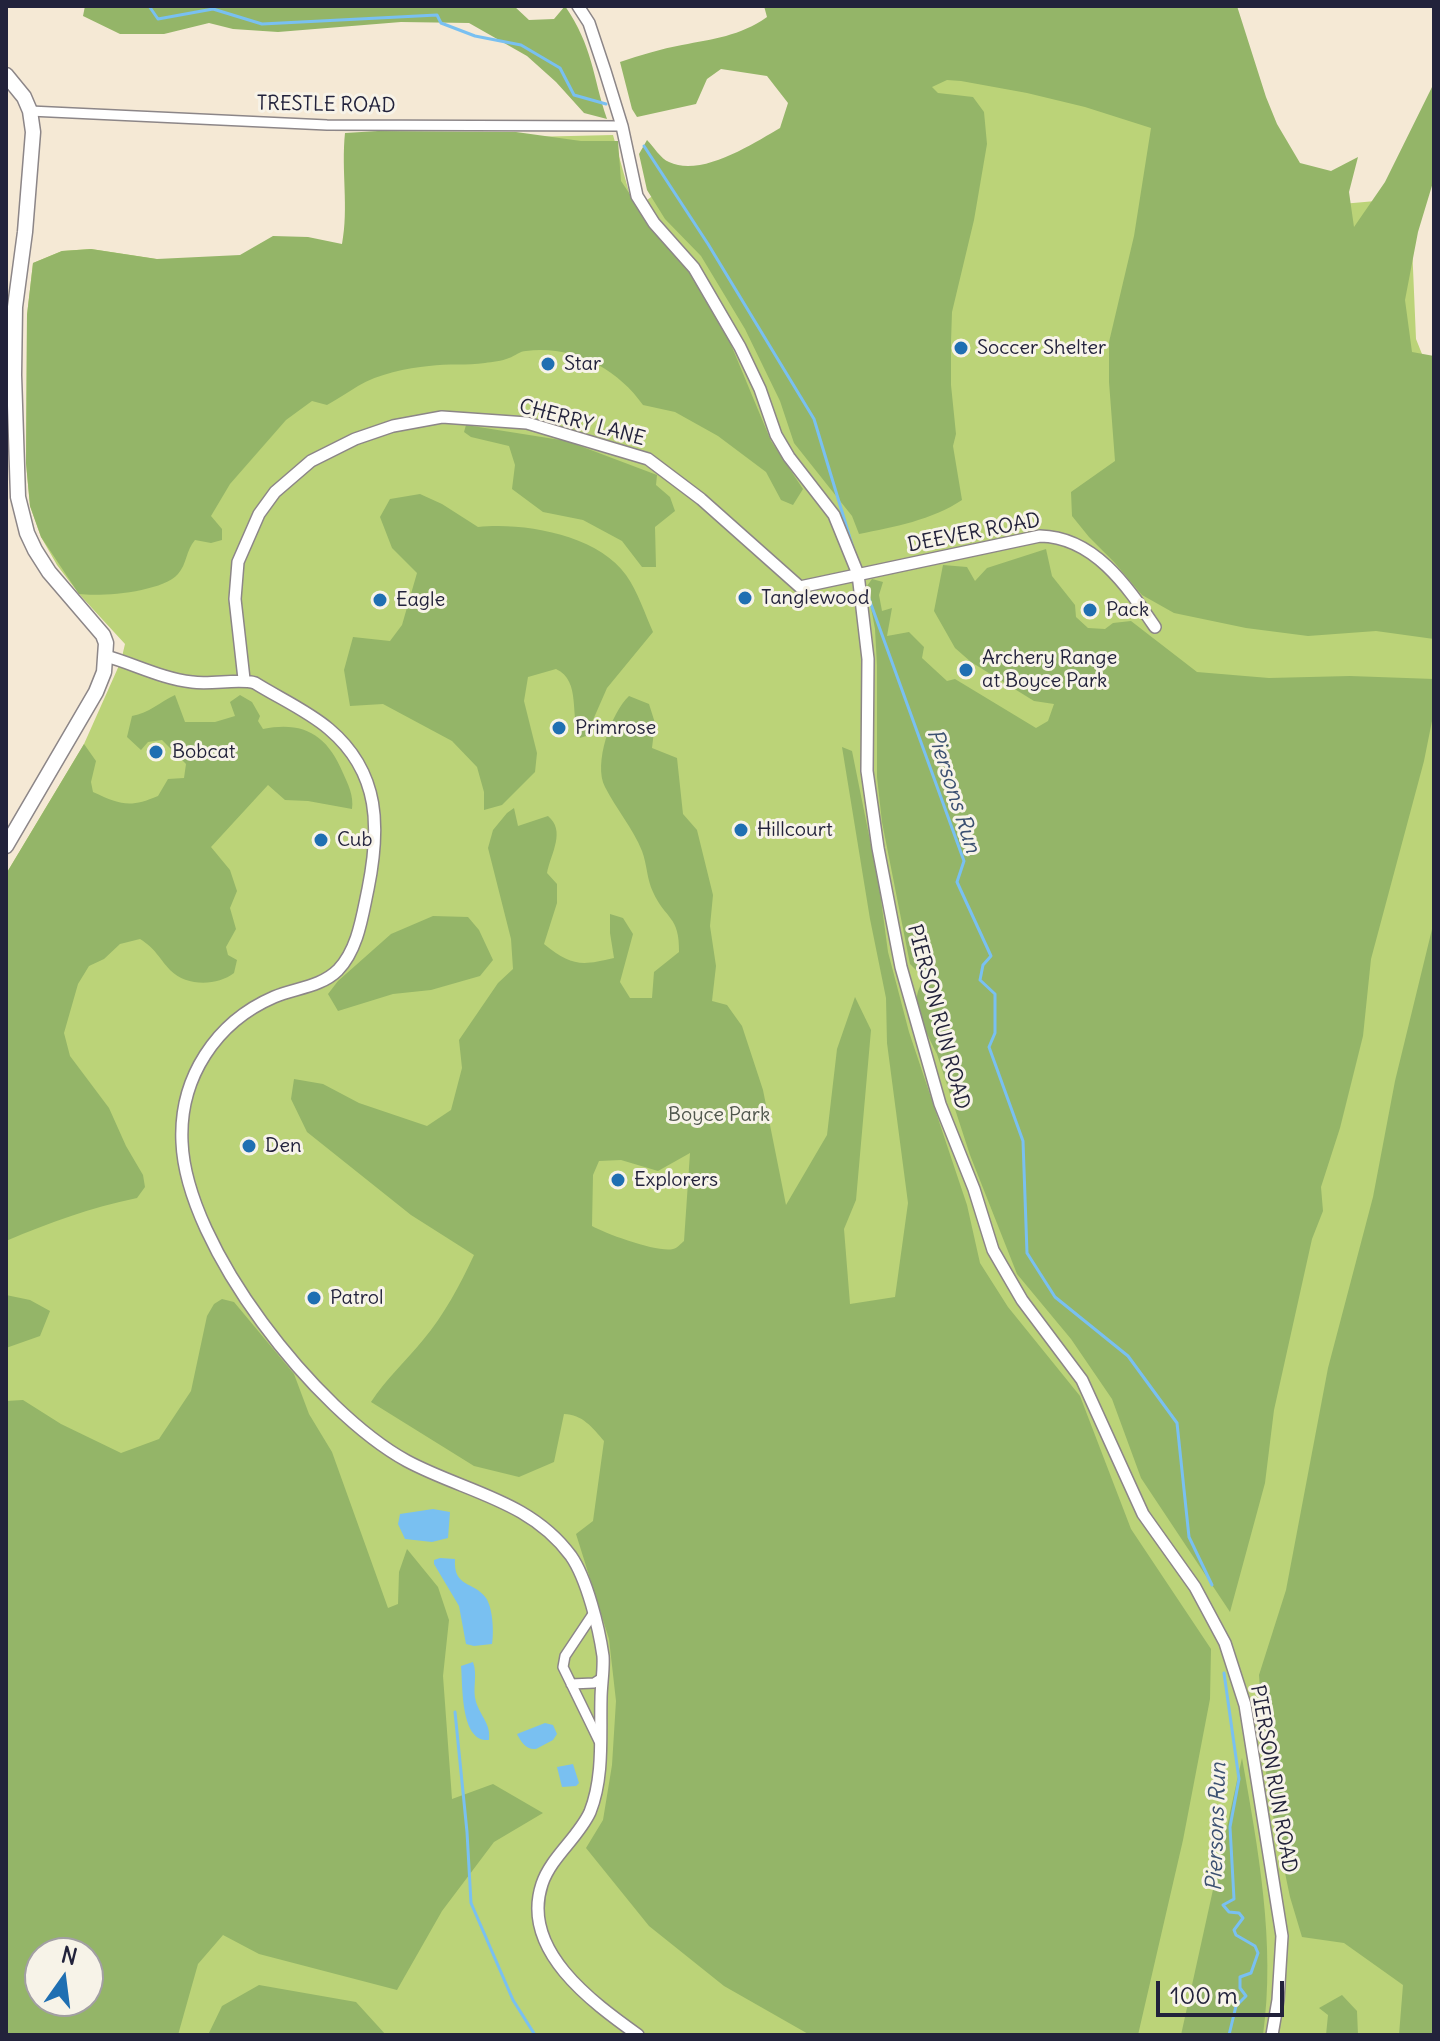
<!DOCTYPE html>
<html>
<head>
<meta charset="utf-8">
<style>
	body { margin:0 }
	#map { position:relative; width:1440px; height:2041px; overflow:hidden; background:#f5e9d5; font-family:Delius,sans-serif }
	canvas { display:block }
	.frame { position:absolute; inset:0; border:8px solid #22223b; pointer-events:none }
	.north { position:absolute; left:24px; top:1937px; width:80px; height:80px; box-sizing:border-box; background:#f7f3e8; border:2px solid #a29fa3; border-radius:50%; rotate:14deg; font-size:22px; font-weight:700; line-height:32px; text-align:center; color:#22223b }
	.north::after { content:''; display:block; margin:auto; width:28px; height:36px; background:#1f6fb2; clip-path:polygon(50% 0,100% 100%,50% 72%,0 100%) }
	.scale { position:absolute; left:1156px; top:1981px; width:128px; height:36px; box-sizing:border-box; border:4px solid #22223b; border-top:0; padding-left:10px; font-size:24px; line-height:28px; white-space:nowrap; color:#22223b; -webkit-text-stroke:6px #f7f3e8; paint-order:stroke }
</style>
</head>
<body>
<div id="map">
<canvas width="1440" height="2041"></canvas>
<div class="frame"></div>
<div class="north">N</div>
<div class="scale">100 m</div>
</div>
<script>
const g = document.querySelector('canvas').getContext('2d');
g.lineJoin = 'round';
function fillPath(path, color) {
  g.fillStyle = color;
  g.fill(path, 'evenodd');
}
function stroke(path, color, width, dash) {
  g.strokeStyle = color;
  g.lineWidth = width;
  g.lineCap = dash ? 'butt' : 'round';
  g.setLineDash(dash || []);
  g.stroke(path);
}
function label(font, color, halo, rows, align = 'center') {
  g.font = font + ' Delius,sans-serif';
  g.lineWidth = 6;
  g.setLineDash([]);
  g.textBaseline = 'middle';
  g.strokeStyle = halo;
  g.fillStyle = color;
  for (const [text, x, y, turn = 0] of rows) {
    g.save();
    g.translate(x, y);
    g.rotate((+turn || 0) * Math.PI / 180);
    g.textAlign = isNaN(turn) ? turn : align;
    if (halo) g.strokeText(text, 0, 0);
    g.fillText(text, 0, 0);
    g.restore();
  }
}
fillPath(new Path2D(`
	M782 6H1218L1296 208 1410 198 1416 339 1434 384V2035H6V874L84 744 121 661 125 644 79 594 57 565 41 537 30 506 26 463 27 315 33 263 62 251 91 249 377 293 358 141 613 135 634 210 651 197 811 124ZM40 1953H88V2001H40Z`), '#bbd378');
fillPath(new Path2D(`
	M85 6 127 8V6H514L529 20 554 19 565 6C593 47 592 74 607 119L584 113 556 82 527 56 469 23 401 22 278 32 233 29 209 23 164 34H120L83 16Z
	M764 6H1237L1266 97 1277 124 1300 163 1331 171 1358 157 1349 192 1354 227 1385 182 1434 83V179L1418 232 1405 300 1412 352 1434 356V639L1376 631 1308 636 1246 628 1174 613 1142 595 1114 562 1089 537 1072 516 1071 492 1115 461 1109 382V342L1134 236 1151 128 1085 107 1027 93 961 81 947 80 932 87 938 93 973 97 984 112 987 144 974 220 952 312 951 342V385L956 434 953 446 962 500C932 520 894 527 859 534L852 516 794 443 780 401 745 329 701 256 665 219 647 190 639 154 647 140C653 146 661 159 669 162 701 178 754 143 780 128L788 103 767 76 721 69 707 79 696 104 637 117 632 109 620 62C640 55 661 49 682 45 713 39 740 36 767 17Z
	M378 131 516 132 581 141H618L621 181 658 236 687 267 706 298 727 335 771 441 803 489 793 505 781 500 766 472 718 436 675 412 643 405C617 368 572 345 526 351 520 351 515 356 509 358 502 361 492 362 485 363 467 366 448 363 429 366 407 368 378 374 358 386 348 392 338 399 327 405L312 401 286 420 230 484 211 516 222 529V540L211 543 195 540C186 550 187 564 178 574 162 592 102 597 79 594L41 537 30 506 26 463 27 315 33 263 62 251 91 249 157 259 240 255 273 236 308 237 342 244C349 207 341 171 345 133Z
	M466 425 567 441 657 475 656 485 670 497 675 511 655 527 656 567H642L622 541 583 520 543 512 512 489 515 465 509 446 471 437 464 432Z
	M420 494 442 504 478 527C524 522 598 535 626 575 638 592 645 614 653 632L607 688 586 736 580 738C569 717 582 681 556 669L528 677 524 701 537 753 535 772 502 805 484 810V792L477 767 452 741 383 704 350 706 344 670 353 637 390 641 402 625 417 573 392 548 380 517 390 499Z
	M1046 549 1052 576 1075 605 1076 617 1088 628 1105 629 1113 623 1131 621 1197 672 1269 678 1350 676 1434 679V711L1424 761 1371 959 1363 1036 1340 1128 1321 1187 1323 1211 1312 1239 1274 1410 1265 1483 1230 1612 1141 1478 1112 1399 1071 1339 1017 1274 970 1155 937 1054C930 1040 915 1012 917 996 918 989 922 984 923 977L910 964 882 822 877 777V665L875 629 867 586 872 579 883 582 879 595 882 611 892 608 887 636 909 632 924 647 922 658 947 681 955 679 1036 728 1048 721 1054 704 1034 701 971 662 955 648 934 611 943 565 967 567 975 581 987 568Z
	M175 695 185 722H215L235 716 230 702 240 695 252 702 260 716 258 721 263 729C304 721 327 735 343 773 348 784 354 796 352 809L308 801 285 800 268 785 211 847 230 870 237 891 230 908 236 929 226 947 228 955 237 960 234 973C217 986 187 987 170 970 158 957 156 949 140 939L120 944 104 959 89 966 78 984 64 1033 70 1056 109 1108 126 1146 143 1175 145 1187 137 1198C89 1208 51 1222 6 1241V874L84 744 96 761 91 782 93 792C121 805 130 808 158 796L168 779 184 778 186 764 162 740 148 742 141 750 127 737 132 716C149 713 160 702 175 695Z
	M629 696 649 704 655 723 652 748 677 758 683 814 697 830 713 895 710 926 716 966 712 1001 727 1005 742 1026 763 1090 786 1205 827 1135 837 1049 855 997 871 1030 856 1200 844 1229 850 1304 895 1297 908 1203 887 1043 886 998 870 919 842 747 852 751 879 885 888 952 909 1032 967 1205 980 1263 1008 1307 1080 1396 1131 1529 1211 1649 1210 1699 1183 1840 1138 2035H810L724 1986 649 1926 586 1848 603 1820 612 1765 616 1701 609 1639 576 1534 593 1521 604 1441C593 1428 582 1414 564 1414L554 1462 519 1477 474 1466 371 1402C386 1379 406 1361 423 1340 444 1315 460 1285 474 1255L411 1215 307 1132 291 1099 294 1079 323 1084 359 1103 427 1126 451 1110 462 1068 459 1040 498 983 513 969 511 939 488 848 493 830 507 813 514 808 518 826 548 816C566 831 551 853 547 873L557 884V903L544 944C571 966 581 966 614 958L610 933V914L623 918 633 934 620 982 630 998H652L654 972 679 952C680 916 665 919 653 892 647 880 647 864 642 851 633 828 616 809 605 787 593 764 611 713 629 696ZM690 1153 684 1241C680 1244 678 1248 673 1249 659 1253 606 1234 592 1226L593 1175 599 1161 621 1160 658 1171Z
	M433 916 468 917 479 930 493 960 480 976 431 990 393 994 338 1011 328 994 338 981 391 934Z
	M1434 921V2035H1399L1403 1985 1344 1943 1302 1937 1290 1897 1267 1786 1259 1675 1286 1590 1328 1368 1373 1197 1395 1081Z
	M6 1295 30 1300 50 1311 40 1336 6 1348Z
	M222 1299 234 1302 294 1374 309 1414 332 1452 388 1608 398 1604 399 1572 407 1549 438 1587 449 1620 443 1676 452 1799 493 1784 543 1813 494 1842 442 1911 397 1990 259 1954 223 1935 198 1964 178 2035H6V1401L23 1400 61 1424 121 1453 159 1439 191 1391 207 1316 214 1304ZM40 1953H88V2001H40Z
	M1242 1758C1258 1848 1276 1944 1263 2035H1181Z
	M259 1985 356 2002 386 2035H208L222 2006Z
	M1342 1995 1357 2011 1358 2035H1326L1328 2015 1319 2008Z`), '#94b568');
fillPath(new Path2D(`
	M433 1509 450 1512 448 1538 432 1542 405 1539 398 1524 400 1514Z
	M440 1558 455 1559C453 1588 474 1581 486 1598 493 1608 494 1633 492 1644L474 1646 466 1644 459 1606 434 1564V1560Z
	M473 1662C478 1675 472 1689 476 1702 481 1717 491 1724 489 1740 460 1743 463 1685 461 1666Z
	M545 1723 553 1725 557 1734 553 1740 536 1749C526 1750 521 1742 517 1734Z
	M573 1764 579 1783 576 1786 562 1787 557 1767Z`), '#79c0f1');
stroke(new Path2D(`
	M149 6 158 19 213 9 262 24 437 15 441 23 475 36 521 45 560 68 574 95 606 104
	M1432 6 1434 9
	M644 146 708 244 814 419 853 548
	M868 596 964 861 957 882 991 956 983 965 980 980 995 994V1033L989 1047 1023 1141 1027 1253 1055 1297 1128 1356 1177 1423 1189 1537 1212 1585
	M1224 1673 1239 1779 1230 1827 1234 1899 1223 1905 1229 1912 1239 1913 1243 1918 1234 1930 1236 1935 1255 1946 1258 1953 1251 1973 1240 1977V1988L1246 1996 1236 2006 1229 2035
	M455 1712 467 1832 471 1903 513 2000 535 2035`), '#79c0f1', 3);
const minor = new Path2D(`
	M30 111 327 125 622 126
	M593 1614 565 1656 563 1667 599 1741
	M571 1684 594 1683 602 1678`);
const tertiary = new Path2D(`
	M578 6 589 23 605 71 622 126 637 196 654 223 694 268 740 347 760 389 776 435 789 457 834 515 858 574 868 659 867 771 878 848 901 967 940 1104 974 1189 993 1250 1022 1300 1082 1380 1143 1514 1195 1587 1225 1643 1245 1705 1282 1936 1278 2000 1272 2035
	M106 656C134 664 163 679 192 682 211 685 240 678 255 683 279 698 308 711 329 729 381 773 380 829 368 889 362 917 358 949 338 970 321 987 295 988 274 997 216 1022 179 1078 182 1142 186 1247 317 1412 407 1461 465 1492 530 1500 571 1556 587 1579 599 1628 603 1656 604 1670 601 1685 601 1699 600 1736 604 1777 590 1812 578 1838 551 1857 542 1884 520 1950 592 2002 638 2035
	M244 679 235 599 238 562 259 514 275 492 311 461 355 439 393 426 442 417 527 423 648 459 701 499 800 587 1040 536C1094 537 1127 586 1155 627`);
const primary = new Path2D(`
	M6 75 24 97 30 111 33 132 25 232 15 307 14 375 18 497 27 533 35 550 49 572 103 635 106 643 104 672 96 692 6 846`);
stroke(minor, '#8c8688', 12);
stroke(tertiary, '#8c8688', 14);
stroke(primary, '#8c8688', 17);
stroke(minor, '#fff', 9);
stroke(tertiary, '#fff', 11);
stroke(primary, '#fff', 14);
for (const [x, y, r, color] of [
	[961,348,8,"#1f6fb2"],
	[548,364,8,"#1f6fb2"],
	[745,598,8,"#1f6fb2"],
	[380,600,8,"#1f6fb2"],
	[1090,610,8,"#1f6fb2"],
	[966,670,8,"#1f6fb2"],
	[559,728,8,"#1f6fb2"],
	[156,752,8,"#1f6fb2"],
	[741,830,8,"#1f6fb2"],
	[321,840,8,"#1f6fb2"],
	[249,1146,8,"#1f6fb2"],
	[618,1180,8,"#1f6fb2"],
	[314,1298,8,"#1f6fb2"]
]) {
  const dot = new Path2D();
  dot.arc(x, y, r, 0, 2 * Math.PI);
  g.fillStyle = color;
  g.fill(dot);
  stroke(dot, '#f7f3e8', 3);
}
label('20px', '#22223b', '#f7f3e8', [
	["TRESTLE ROAD",326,105,1],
	["CHERRY LANE",582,423,15],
	["DEEVER ROAD",974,533,-11],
	["PIERSON RUN ROAD",938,1017,75],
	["PIERSON RUN ROAD",1273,1779,80]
]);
label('20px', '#22223b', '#f7f3e8', [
	["Soccer Shelter",977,348],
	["Star",564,364],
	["Tanglewood",761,598],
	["Eagle",396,600],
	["Pack",1106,610],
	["Archery Range",982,658],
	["at Boyce Park",982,681],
	["Primrose",575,728],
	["Bobcat",172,752],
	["Hillcourt",757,830],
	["Cub",337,840],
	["Den",265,1146],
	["Explorers",634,1180],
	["Patrol",330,1298]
], 'left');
label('20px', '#50574d', '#f7f3e8', [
	["Boyce Park",719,1115]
]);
label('italic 22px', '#3c5172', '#f7f3e8', [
	["Piersons Run",953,791,72],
	["Piersons Run",1217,1827,-88]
]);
</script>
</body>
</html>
